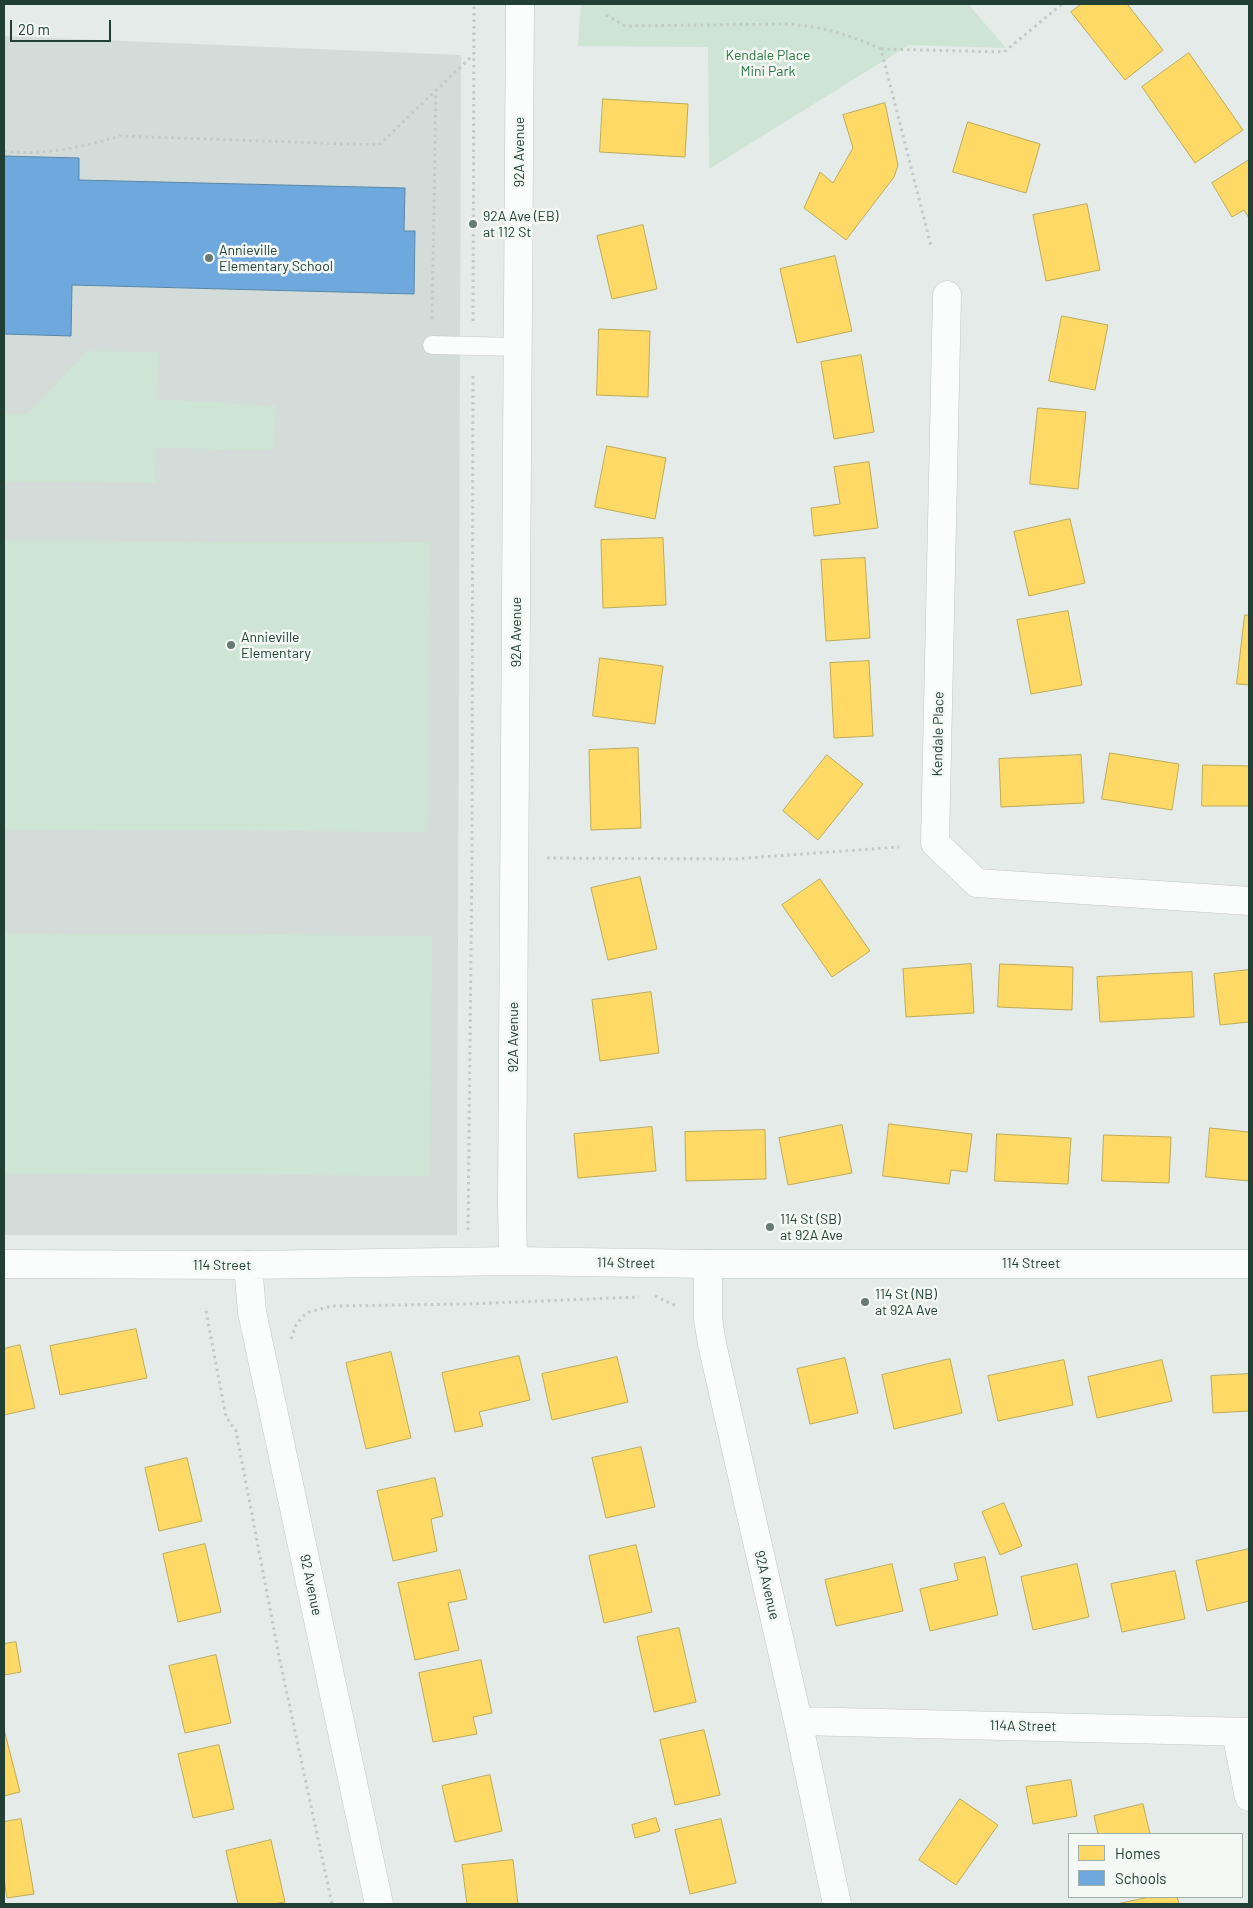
<!DOCTYPE html>
<html>
<head>
<meta charset="utf-8">
<style>
	body { margin:0 }
	#map { position:relative; width:1253px; height:1908px; overflow:hidden; background:#e5ebe8; font-family:Barlow,sans-serif }
	canvas { display:block }
	.frame { position:absolute; inset:0; border:5px solid #223f36; pointer-events:none }
	.legend { position:absolute; left:1068px; top:1833px; width:175px; height:65px; box-sizing:border-box; background:#f4f9f6; border:1px solid #a0afa9; margin:0; padding:6px 9px; list-style:none; font-size:15px; color:#223f36 }
	.legend li { display:flex; align-items:center; gap:10px; height:25px }
	.legend b { width:25px; border:1px solid #a0afa9 }
	.scale { position:absolute; left:10px; top:20px; width:101px; height:22px; box-sizing:border-box; border:2px solid #223f36; border-top:0; padding-left:6px; font-size:15px; line-height:18px; white-space:nowrap; color:#223f36; -webkit-text-stroke:4px #f4f9f6; paint-order:stroke }
</style>
</head>
<body>
<div id="map">
<canvas width="1253" height="1908"></canvas>
<div class="frame"></div>
<ul class="legend">
<li><b style="height:14px;background:#ffd966"></b>Homes</li>
<li><b style="height:14px;background:#6fa8dc"></b>Schools</li>
</ul>
<div class="scale">20 m</div>
</div>
<script>
const g = document.querySelector('canvas').getContext('2d');
g.lineJoin = 'round';
function fillPath(path, color) {
  g.fillStyle = color;
  g.fill(path, 'evenodd');
}
function stroke(path, color, width, dash) {
  g.strokeStyle = color;
  g.lineWidth = width;
  g.lineCap = dash ? 'butt' : 'round';
  g.setLineDash(dash || []);
  g.stroke(path);
}
function label(font, color, halo, rows, align = 'center') {
  g.font = font + ' Barlow,sans-serif';
  g.lineWidth = 5;
  g.setLineDash([]);
  g.textBaseline = 'middle';
  g.strokeStyle = halo;
  g.fillStyle = color;
  for (const [text, x, y, turn = 0] of rows) {
    g.save();
    g.translate(x, y);
    g.rotate((+turn || 0) * Math.PI / 180);
    g.textAlign = isNaN(turn) ? turn : align;
    if (halo) g.strokeText(text, 0, 0);
    g.fillText(text, 0, 0);
    g.restore();
  }
}
fillPath(new Path2D(`
	M4 36 461 55 457 1235H4Z`), '#d3dcd8');
fillPath(new Path2D(`
	M581 4H968L1006 48 909 45 709 169 708 47 578 46Z
	M87 351 159 352 156 399 276 406 273 450 156 448 155 483 4 482V414H27Z
	M4 540 429 543 428 832 4 829Z
	M4 933 432 936 430 1176 4 1173Z`), '#cee4d4');
const homes = new Path2D(`
	M1082 4H1127L1163 50 1125 80 1071 12Z
	M1189 53 1243 130 1195 163 1142 87Z
	M603 99 688 104 685 157 600 152Z
	M885 103 898 165 894 177 846 240 804 208 820 172 833 183 853 148 843 115Z
	M968 122 1040 144 1026 193 953 172Z
	M1249 160V218L1244 210 1232 217 1212 183Z
	M1087 204 1100 270 1046 281 1033 215Z
	M643 225 657 289 612 299 597 236Z
	M835 256 852 331 797 343 780 269Z
	M1062 316 1108 325 1095 390 1049 381Z
	M599 329 650 331 648 397 597 395Z
	M861 355 874 432 834 439 821 362Z
	M1038 408 1086 412 1078 489 1030 484Z
	M607 446 666 458 655 519 595 507Z
	M869 462 878 528 814 536 811 508 840 504 834 467Z
	M1070 519 1085 583 1029 596 1014 532Z
	M663 538 666 605 603 608 601 540Z
	M865 558 870 638 826 641 821 560Z
	M1068 611 1082 685 1031 694 1017 620Z
	M1245 615H1249V685L1237 684Z
	M600 658 663 666 655 724 593 716Z
	M869 661 873 736 834 738 830 663Z
	M638 748 641 828 591 830 589 750Z
	M1110 753 1179 764 1172 810 1102 799Z
	M827 755 863 784 818 840 783 811Z
	M1081 755 1084 803 1001 807 999 759Z
	M1203 765 1249 766V806H1202Z
	M640 877 657 949 608 960 591 888Z
	M820 879 870 951 832 977 782 905Z
	M971 964 974 1013 906 1017 903 969Z
	M1000 964 1073 967 1072 1010 998 1007Z
	M1249 970V1022L1220 1025 1214 974Z
	M1192 972 1194 1017 1100 1022 1097 977Z
	M651 992 659 1053 600 1061 592 1000Z
	M889 1124 972 1134 967 1172 951 1170 949 1184 883 1176Z
	M842 1125 852 1173 788 1185 779 1138Z
	M652 1127 656 1171 578 1178 574 1134Z
	M1210 1128 1249 1132V1181L1206 1177Z
	M765 1130 766 1179 686 1181 685 1132Z
	M997 1134 1071 1138 1068 1184 995 1181Z
	M1104 1135 1171 1137 1169 1183 1102 1181Z
	M136 1329 147 1378 60 1395 50 1346Z
	M20 1345 35 1408 4 1415V1349Z
	M391 1352 411 1438 366 1449 346 1363Z
	M519 1356 530 1400 479 1412 483 1426 455 1432 442 1373Z
	M617 1357 628 1402 552 1420 542 1374Z
	M845 1358 858 1413 810 1424 797 1369Z
	M950 1359 962 1413 894 1429 882 1375Z
	M1064 1360 1073 1405 998 1421 988 1376Z
	M1162 1360 1172 1401 1097 1418 1088 1377Z
	M1249 1374V1411L1213 1413 1211 1376Z
	M641 1447 655 1507 606 1518 592 1458Z
	M187 1458 202 1521 159 1531 145 1468Z
	M435 1478 443 1516 431 1519 437 1551 393 1561 377 1491Z
	M1004 1503 1022 1546 1000 1555 982 1512Z
	M205 1544 221 1612 178 1622 163 1554Z
	M636 1545 652 1612 604 1623 589 1556Z
	M1249 1549V1601L1207 1611 1196 1561Z
	M985 1557 998 1615 930 1631 920 1589 958 1580 954 1564Z
	M892 1564 903 1611 836 1626 825 1580Z
	M1077 1564 1089 1617 1033 1630 1021 1577Z
	M460 1570 467 1599 448 1603 459 1650 415 1660 398 1583Z
	M1175 1571 1185 1619 1122 1632 1111 1584Z
	M679 1628 696 1702 654 1712 637 1637Z
	M16 1642 21 1672 4 1675V1644Z
	M216 1655 231 1723 185 1733 169 1666Z
	M481 1660 492 1713 473 1717 477 1734 433 1742 419 1673Z
	M4 1729 20 1792 4 1796Z
	M704 1730 720 1795 675 1805 660 1740Z
	M219 1745 234 1809 193 1818 178 1754Z
	M490 1775 502 1831 455 1842 442 1786Z
	M1071 1780 1077 1816 1033 1824 1026 1787Z
	M960 1799 998 1825 956 1885 919 1860Z
	M1143 1804 1150 1834H1098L1094 1816Z
	M656 1818 660 1831 635 1838 632 1825Z
	M21 1819 34 1894 7 1898 4 1879V1822Z
	M721 1819 736 1883 690 1894 675 1830Z
	M271 1840 285 1902 273 1904H238L226 1851Z
	M513 1860 518 1904H467L462 1865Z
	M1150 1897H1177L1179 1904H1117Z`);
fillPath(homes, '#ffd966');
stroke(homes, '#bdab58', 1);
const schools = new Path2D(`
	M4 156 79 158V180L405 188 404 231H415L414 294 72 285 71 336 4 334Z`);
fillPath(schools, '#6fa8dc');
stroke(schools, '#5888aa', 1);
const service = new Path2D(`
	M432 345 518 347`);
const minor = new Path2D(`
	M947 295 935 843 977 883 1249 901
	M4 1264 248 1265
	M708 1264V1319L712 1344 798 1721 837 1904
	M798 1721 1249 1732
	M1236 1732 1249 1797`);
const tertiary = new Path2D(`
	M513 1261 512 1203 520 4
	M379 1904 252 1312 248 1265 513 1261 708 1264H1249`);
stroke(service, '#c2c8c5', 19);
stroke(minor, '#c2c8c5', 29);
stroke(tertiary, '#c2c8c5', 29);
stroke(new Path2D(`
	M606 15 625 26 787 24C821 26 850 35 881 49L931 246
	M881 49 1004 52 1062 4
	M4 151C41 156 84 147 120 136L379 145 473 55
	M432 319 436 91
	M473 321 474 4
	M547 858 734 859 899 847
	M468 1230 472 857 473 372
	M655 1296 676 1306
	M206 1311 226 1417 236 1431 280 1661 332 1904
	M291 1339 296 1325 302 1317 309 1312 332 1306 467 1304 639 1297`), '#c1cbc6', 3, [2.5, 4]);
stroke(service, '#fbfcfc', 18);
stroke(minor, '#fbfcfc', 28);
stroke(tertiary, '#fbfcfc', 28);
for (const [x, y, r, color] of [
	[473,224,5,"#667b74"],
	[209,258,5,"#667b74"],
	[231,645,5,"#667b74"],
	[770,1227,5,"#667b74"],
	[865,1302,5,"#667b74"]
]) {
  const dot = new Path2D();
  dot.arc(x, y, r, 0, 2 * Math.PI);
  g.fillStyle = color;
  g.fill(dot);
  stroke(dot, '#f4f9f6', 2);
}
label('14px', '#2c7744', '#f4f9f6', [
	["Kendale Place",768,55],
	["Mini Park",768,71]
]);
label('14px', '#223f36', '#f4f9f6', [
	["92A Avenue",519,152,-90],
	["92A Avenue",516,632,-90],
	["Kendale Place",938,734,-89],
	["92A Avenue",513,1037,-90],
	["114 Street",626,1263,1],
	["114 Street",1031,1263],
	["114 Street",222,1265],
	["92 Avenue",311,1585,78],
	["92A Avenue",767,1585,77],
	["114A Street",1023,1726,1]
]);
label('14px', '#223f36', '#f4f9f6', [
	["92A Ave (EB)",483,216],
	["at 112 St",483,232],
	["Annieville",219,250],
	["Elementary School",219,266],
	["Annieville",241,637],
	["Elementary",241,653],
	["114 St (SB)",780,1219],
	["at 92A Ave",780,1235],
	["114 St (NB)",875,1294],
	["at 92A Ave",875,1310]
], 'left');
</script>
</body>
</html>
